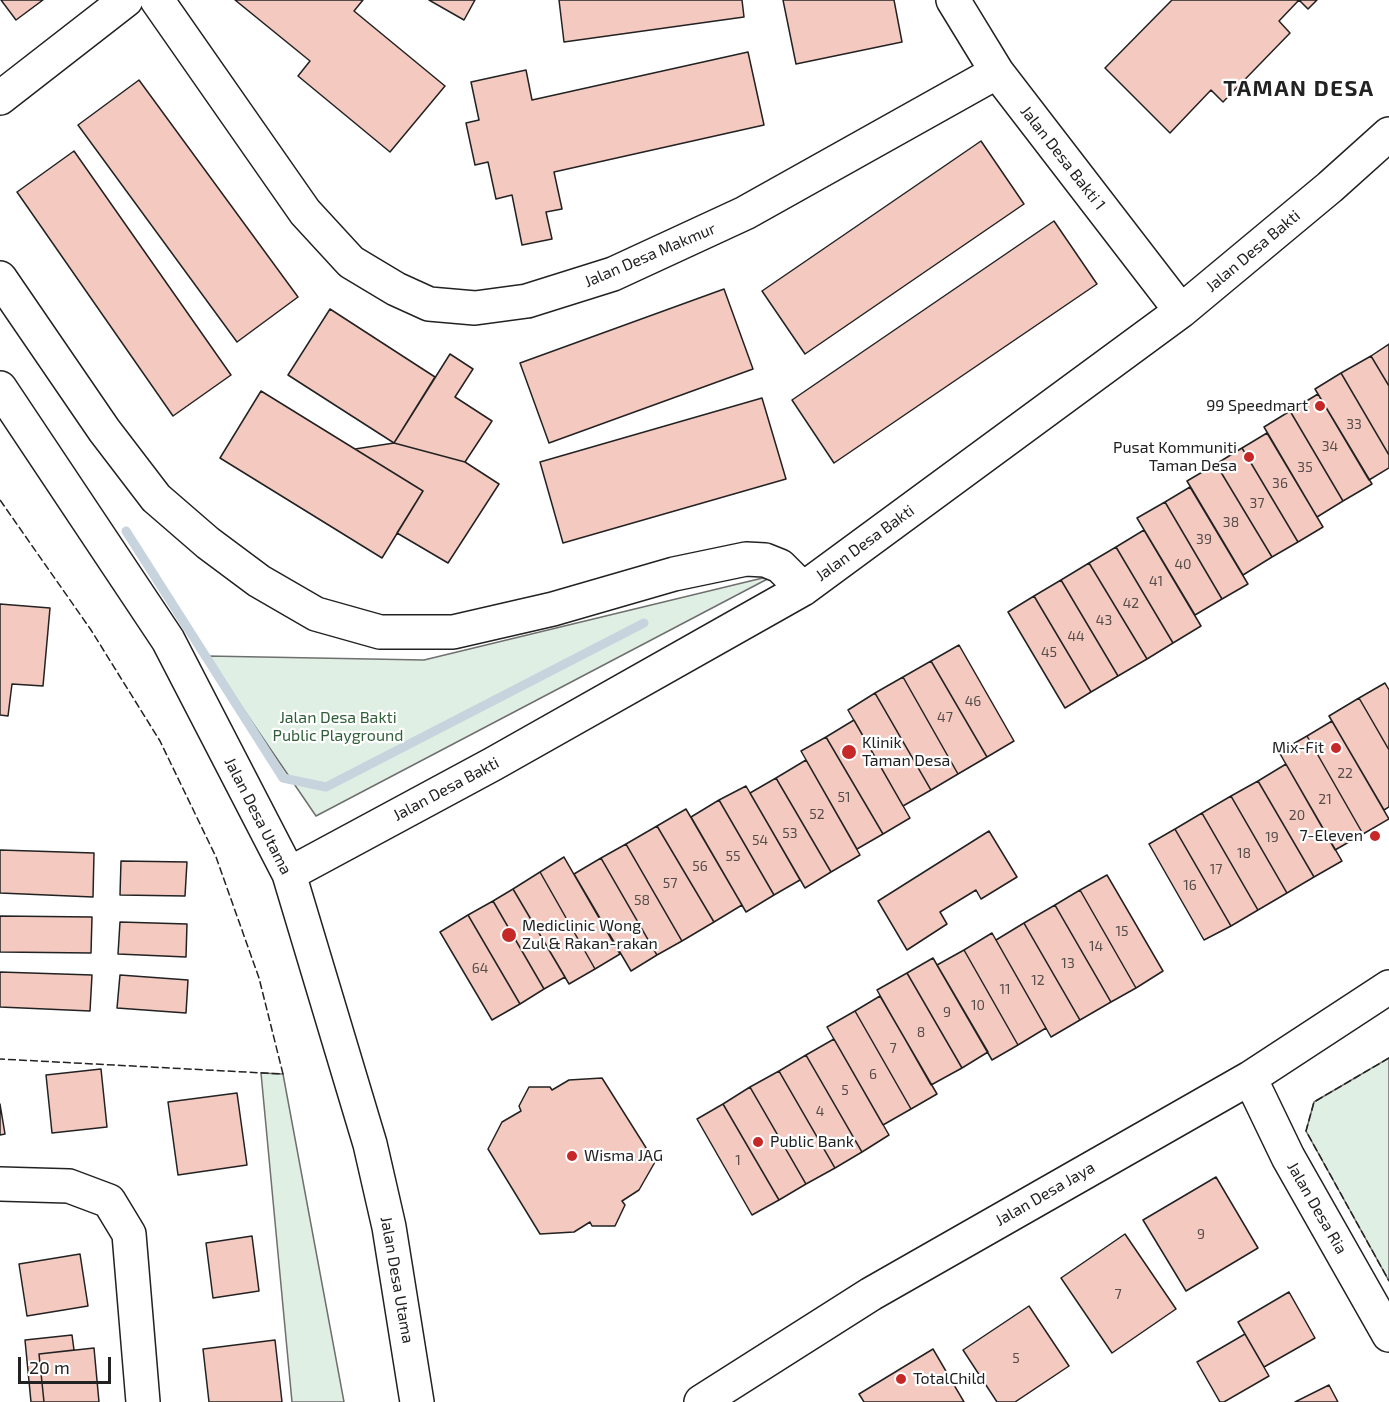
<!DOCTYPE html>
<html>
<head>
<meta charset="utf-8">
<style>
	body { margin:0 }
	#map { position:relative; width:1389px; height:1402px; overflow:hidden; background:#fff; font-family:"Exo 2",sans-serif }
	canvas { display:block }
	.scale { position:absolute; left:18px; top:1357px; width:93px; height:27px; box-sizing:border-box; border:3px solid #222; border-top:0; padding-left:8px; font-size:18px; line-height:21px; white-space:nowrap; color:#222; -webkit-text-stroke:4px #fff; paint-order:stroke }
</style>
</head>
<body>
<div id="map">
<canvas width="1389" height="1402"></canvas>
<div class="scale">20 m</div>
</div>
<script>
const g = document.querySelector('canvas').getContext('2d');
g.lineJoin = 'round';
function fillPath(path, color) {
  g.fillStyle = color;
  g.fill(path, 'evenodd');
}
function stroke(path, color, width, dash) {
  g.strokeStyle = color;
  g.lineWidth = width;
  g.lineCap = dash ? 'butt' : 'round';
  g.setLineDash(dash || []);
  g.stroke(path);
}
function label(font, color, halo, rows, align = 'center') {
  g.font = font + ' "Exo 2",sans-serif';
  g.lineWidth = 4.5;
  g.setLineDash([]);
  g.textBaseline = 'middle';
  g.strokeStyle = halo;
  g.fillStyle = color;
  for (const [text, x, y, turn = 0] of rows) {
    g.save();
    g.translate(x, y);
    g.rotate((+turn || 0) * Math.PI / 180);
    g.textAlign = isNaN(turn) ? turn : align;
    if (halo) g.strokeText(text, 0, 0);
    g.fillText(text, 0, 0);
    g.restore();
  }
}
const green = new Path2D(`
	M775 575 316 816 207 656 424 660Z
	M1389 1058V1281L1306 1131 1314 1102Z
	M261 1073 283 1074 344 1402H292Z`);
fillPath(green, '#e0efe3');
stroke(green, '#6f6f6f', 1.5);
stroke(new Path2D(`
	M126 531 283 778 326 787 644 623`), '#c7d3dd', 9);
const building = new Path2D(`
	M1 0H43L16 20Z
	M235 0H363L354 11 445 86 390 152 298 76 310 61Z
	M429 0H475L464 20Z
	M559 0H742L744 17 564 42Z
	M783 0H894L902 42 796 64Z
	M1172 0H1317L1308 9 1299 0 1279 21 1290 33 1223 102 1211 90 1170 133 1105 68Z
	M748 52 764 125 554 172 562 209 546 212 552 239 522 245 512 195 496 199 488 162 475 165 466 123 479 120 471 82 526 70 532 100Z
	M139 80 298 297 237 342 78 125Z
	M981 141 1024 204 805 354 762 291Z
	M74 151 231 375 173 416 17 192Z
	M1054 221 1097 284 834 463 792 400Z
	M724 289 753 369 549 443 520 363Z
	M330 309 435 377 394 443 288 375Z
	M1389 344V386L1371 356Z
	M450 354 473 369 455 397 492 421 465 462 394 443Z
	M1371 356 1389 386V455L1341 373Z
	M1341 373 1389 455V468L1369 480 1315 389Z
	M261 391 423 491 382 558 220 458Z
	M1318 394 1372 484 1343 501 1290 411Z
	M762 398 786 479 563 543 540 462Z
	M1290 411 1343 501 1317 517 1264 427Z
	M1267 433 1323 527 1298 542 1242 448Z
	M394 443 465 462 499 484 448 563 397 533 423 491 355 449Z
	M1242 448 1298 542 1272 557 1216 464Z
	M1216 464 1272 557 1243 575 1187 481Z
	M1190 487 1248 584 1222 599 1165 502Z
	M1165 502 1222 599 1195 615 1137 518Z
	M1144 530 1201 626 1173 643 1116 547Z
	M1116 547 1173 643 1147 659 1089 563Z
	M1089 563 1147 659 1118 676 1061 580Z
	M1061 580 1118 676 1091 692 1034 596Z
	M1034 596 1091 692 1065 708 1008 612Z
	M0 604 50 608 43 686 12 684 8 716 0 715Z
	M959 645 1014 741 987 757 931 661Z
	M931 661 987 757 958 774 903 677Z
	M903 677 958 774 931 790 875 693Z
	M1385 683 1389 690V750L1359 698Z
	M875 693 931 790 903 806 848 710Z
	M1359 698 1389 750V807L1384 810 1329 716Z
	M854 720 910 818 883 834 826 737Z
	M1332 721 1389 819 1363 834 1307 736Z
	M1307 736 1363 834 1335 850 1279 752Z
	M826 737 883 834 857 849 801 751Z
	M806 760 860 855 831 872 776 778Z
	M1286 764 1342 861 1314 877 1258 781Z
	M776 778 831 872 805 888 750 793Z
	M1258 781 1314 877 1287 893 1231 796Z
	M746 786 800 880 774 895 719 800Z
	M1231 796 1287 893 1258 910 1202 813Z
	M719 800 774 895 746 912 691 817Z
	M686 809 742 905 714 922 657 826Z
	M1202 813 1258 910 1231 926 1175 829Z
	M657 826 714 922 682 941 626 844Z
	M1175 829 1231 926 1204 940 1149 844Z
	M989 831 1017 877 981 899 976 890 940 912 947 924 907 950 878 901Z
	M626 844 682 941 657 955 601 858Z
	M0 850 94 853 93 897 0 893Z
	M564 857 620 954 595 969 540 872Z
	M601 858 657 955 631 971 574 874Z
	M121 861 187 862 185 896 120 895Z
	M540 872 595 969 569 984 513 889Z
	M1107 875 1163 971 1136 988 1080 890Z
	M513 889 565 977 544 989 493 901Z
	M1080 890 1136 988 1111 1002 1055 905Z
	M493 901 544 989 520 1004 468 915Z
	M1055 905 1111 1002 1080 1020 1024 923Z
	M468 915 520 1004 492 1020 440 932Z
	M0 916 92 917 91 953 0 952Z
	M120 922 187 924 186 957 118 954Z
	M1024 923 1080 1020 1051 1037 996 940Z
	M992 933 1046 1028 1018 1045 964 950Z
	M964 950 1018 1045 992 1060 937 965Z
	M933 958 988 1052 962 1068 907 973Z
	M0 972 92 975 90 1011 0 1007Z
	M907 973 962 1068 931 1085 877 990Z
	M120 975 188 980 186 1013 117 1008Z
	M880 996 937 1094 911 1109 855 1011Z
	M855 1011 911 1109 883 1125 827 1027Z
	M834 1039 889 1135 862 1152 806 1055Z
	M806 1055 862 1152 835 1168 779 1071Z
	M101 1069 107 1127 52 1133 46 1075Z
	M779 1071 835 1168 806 1184 750 1087Z
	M602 1078 655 1162 639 1190 622 1201 625 1205 615 1226H592L590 1222 574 1232 540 1234 488 1149 502 1122 521 1111 519 1106 529 1087H550L552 1090 569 1080Z
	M750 1087 806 1184 779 1200 723 1104Z
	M237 1093 247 1165 178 1175 168 1102Z
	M0 1104 5 1134 0 1135Z
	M723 1104 779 1200 752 1215 697 1119Z
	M1216 1177 1258 1248 1186 1291 1143 1220Z
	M1125 1234 1176 1309 1112 1353 1061 1278Z
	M252 1236 259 1291 213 1298 206 1243Z
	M80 1254 88 1306 27 1316 19 1264Z
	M1289 1292 1315 1338 1264 1367 1238 1322Z
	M1029 1306 1069 1366 1015 1402H997L963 1350Z
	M1245 1334 1269 1376 1224 1402H1220L1197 1362Z
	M72 1335 74 1350 39 1354 44 1402H31L25 1340Z
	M275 1340 282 1402H209L203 1349Z
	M94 1348 99 1402H44L39 1354Z
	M933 1349 964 1402H864L859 1394Z
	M1329 1385 1338 1402H1295Z`);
fillPath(building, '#f3c9c0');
stroke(building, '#222', 1.5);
const minor = new Path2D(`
	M157 0 305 212 351 262 396 289 429 304 475 308 527 301 613 274 745 213 997 72
	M953 0 997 72 1181 311
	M0 98 126 0
	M0 278 104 430 156 498 208 543 259 581 316 614 380 632H453L553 609 674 574 746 559 765 560 780 566 803 589
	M0 388 168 640 289 874 370 1144 389 1227 417 1402
	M289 874 493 764 803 589 1181 311 1330 187 1389 134
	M1250 1078 1288 1157 1389 1335
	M0 1184 69 1186 109 1201 129 1234 143 1402
	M701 1402 871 1294 1250 1078 1389 987`);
stroke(minor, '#222', 36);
stroke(minor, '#fff', 33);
stroke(new Path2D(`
	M0 500 91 630 160 741 216 857 259 978 283 1074 0 1059
	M1389 1058 1314 1102 1306 1131 1389 1281`), '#222', 1.5, [8, 3]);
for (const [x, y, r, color] of [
	[1320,406,6,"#c62828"],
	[1249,457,6,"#c62828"],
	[1336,748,6,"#c62828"],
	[849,752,8,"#c62828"],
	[1375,836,6,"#c62828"],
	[509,935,8,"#c62828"],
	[758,1142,6,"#c62828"],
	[572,1156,6,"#c62828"],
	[901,1379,6,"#c62828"]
]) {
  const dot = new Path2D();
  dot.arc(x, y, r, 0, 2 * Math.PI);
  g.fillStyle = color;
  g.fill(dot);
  stroke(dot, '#fff', 2);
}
label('14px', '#564c4a', null, [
	["33",1354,424],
	["34",1330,446],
	["35",1305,467],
	["36",1280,483],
	["37",1257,503],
	["38",1231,522],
	["39",1204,539],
	["40",1183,564],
	["41",1156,581],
	["42",1131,603],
	["43",1104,620],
	["44",1076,636],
	["45",1049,652],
	["46",973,701],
	["47",945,717],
	["22",1345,773],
	["51",844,797],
	["21",1325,799],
	["52",817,814],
	["20",1297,815],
	["53",790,833],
	["19",1272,837],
	["54",760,840],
	["18",1244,853],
	["55",733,856],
	["56",700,866],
	["17",1216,869],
	["57",670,883],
	["16",1190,885],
	["58",642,900],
	["15",1122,931],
	["14",1096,946],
	["13",1068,963],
	["64",480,968],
	["12",1038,980],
	["11",1005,989],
	["10",978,1005],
	["9",947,1012],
	["8",921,1032],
	["7",893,1048],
	["6",873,1074],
	["5",845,1090],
	["4",820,1111],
	["1",738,1160],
	["9",1201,1234],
	["7",1118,1294],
	["5",1016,1358]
]);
label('16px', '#222', '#fff', [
	["Jalan Desa Bakti 1",1063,158,52],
	["Jalan Desa Bakti",1253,251,-40],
	["Jalan Desa Makmur",650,255,-23],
	["Jalan Desa Bakti",865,543,-36],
	["Jalan Desa Bakti",446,789,-28],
	["Jalan Desa Utama",258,816,63],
	["Jalan Desa Jaya",1045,1194,-30],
	["Jalan Desa Ria",1317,1208,60],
	["Jalan Desa Utama",397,1280,80]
]);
label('16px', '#222', '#fff', [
	["99 Speedmart",1308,406,"right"],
	["Pusat Kommuniti",1237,448,"right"],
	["Taman Desa",1237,466,"right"],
	["Klinik",862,743],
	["Taman Desa",862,761],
	["Mix-Fit",1324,748,"right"],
	["7-Eleven",1363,836,"right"],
	["Mediclinic Wong",522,926],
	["Zul & Rakan-rakan",522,944],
	["Public Bank",770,1142],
	["Wisma JAG",584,1156],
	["TotalChild",913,1379]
], 'left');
label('16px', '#2f5e38', '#fff', [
	["Jalan Desa Bakti",338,718],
	["Public Playground",338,736]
]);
g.letterSpacing = '1.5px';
label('bold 22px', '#222', '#fff', [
	["TAMAN DESA",1299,89]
]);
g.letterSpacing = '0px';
</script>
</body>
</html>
